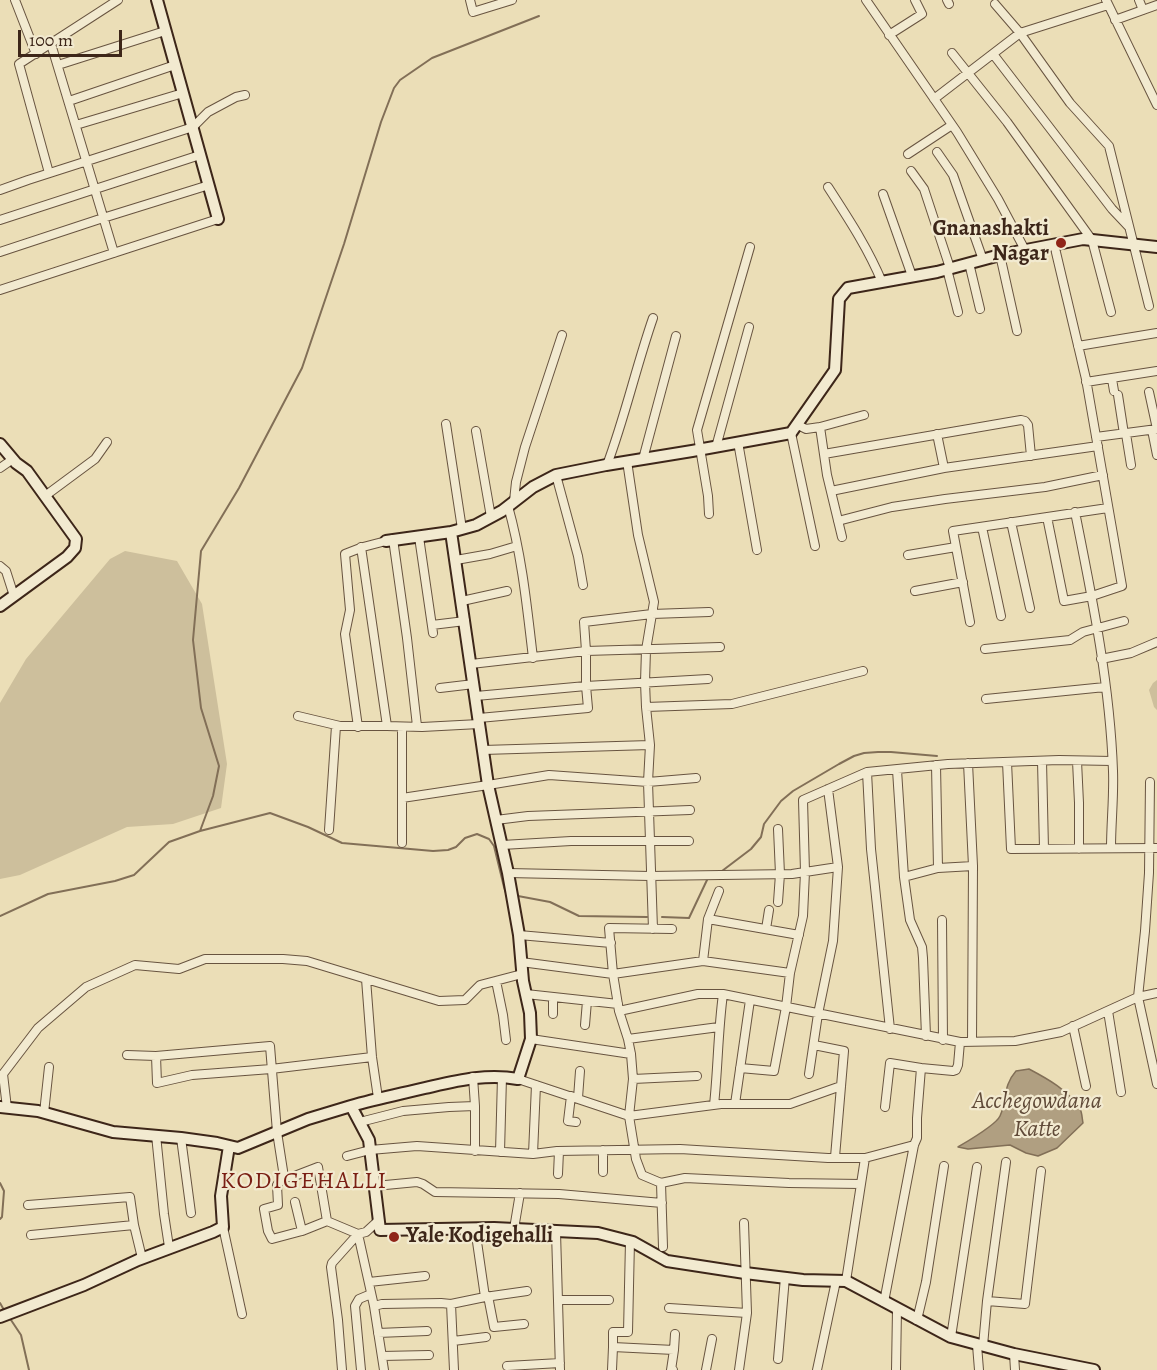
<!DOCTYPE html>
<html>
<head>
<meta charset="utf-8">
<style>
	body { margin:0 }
	#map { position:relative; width:1157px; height:1370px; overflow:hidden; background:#ebdeb7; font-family:Alegreya,serif }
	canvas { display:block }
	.scale { position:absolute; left:18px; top:30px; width:104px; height:27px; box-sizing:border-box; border:3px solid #3d2619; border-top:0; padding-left:8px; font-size:18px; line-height:21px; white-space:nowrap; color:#3d2619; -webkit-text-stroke:4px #f2ead0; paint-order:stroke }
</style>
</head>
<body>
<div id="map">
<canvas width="1157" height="1370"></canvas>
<div class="scale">100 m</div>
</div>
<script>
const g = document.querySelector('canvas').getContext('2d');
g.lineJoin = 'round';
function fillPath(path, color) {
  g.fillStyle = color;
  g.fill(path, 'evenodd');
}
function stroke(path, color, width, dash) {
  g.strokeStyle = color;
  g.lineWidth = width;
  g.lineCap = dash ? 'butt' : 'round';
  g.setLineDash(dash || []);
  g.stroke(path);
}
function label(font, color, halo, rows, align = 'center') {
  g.font = font + ' Alegreya,serif';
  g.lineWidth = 4.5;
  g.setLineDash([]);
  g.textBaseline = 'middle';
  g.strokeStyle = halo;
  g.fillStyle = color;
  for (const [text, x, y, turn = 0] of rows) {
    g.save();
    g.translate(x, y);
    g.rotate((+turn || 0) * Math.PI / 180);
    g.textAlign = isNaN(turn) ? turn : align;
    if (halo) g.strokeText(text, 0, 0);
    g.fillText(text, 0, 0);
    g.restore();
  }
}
fillPath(new Path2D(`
	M125 551 177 561 202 604 227 764 221 808 173 824 127 827 20 875 0 879V703L26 659 110 559Z
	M1157 680V710L1154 707 1149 690 1153 683Z`), '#cdbf9c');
const water = new Path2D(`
	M1029 1069C1048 1079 1068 1090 1080 1109 1082 1112 1082 1118 1083 1123L1057 1148 1038 1156 1026 1153 1010 1145 968 1149 958 1147C968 1141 996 1125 1000 1116 1008 1099 1002 1087 1016 1071Z`);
fillPath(water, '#b09f81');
stroke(water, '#826f57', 1.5);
stroke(new Path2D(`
	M200 831 213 796 219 766 201 708 193 640 201 551 239 488 302 368 344 244 381 122 394 88 400 80 432 58 539 16
	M722 871 751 849 761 837 764 824 781 801 793 791 839 764 854 756 864 753 878 752H891L937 756
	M518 896 550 902 579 916 647 917
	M0 916 48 894 115 881 134 875 169 842 200 831 270 813 308 827 342 843 433 851 448 850 456 847 465 838 477 834 489 839 494 846 504 887 506 893
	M662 917 689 918 707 880
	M0 1183 4 1191 2 1217 0 1219
	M0 1303 4 1310
	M9 1317 21 1335 29 1370`), '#826f57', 2);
const street = new Path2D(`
	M15 0 36 54
	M470 0 473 12 512 0
	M866 0 957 132 998 199 1025 250
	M947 0 949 4
	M1106 0 1157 105
	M1139 0 1143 10
	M995 4 1020 33 1070 103 1109 146 1149 306
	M1115 20 1157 5
	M889 35 922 14 915 0
	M51 44 114 253
	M952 53 1007 122 1092 240 1111 312
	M993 54 1112 209 1129 227
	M58 65 165 31
	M934 99 1020 33 1108 5
	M69 101 175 65
	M76 125 183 93
	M937 152 953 175 983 260
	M908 154 952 125
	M911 171 924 189 950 268
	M49 173 19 64 118 0
	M828 187C848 218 868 248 882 282
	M0 190 28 180 193 127 208 112 236 97 245 95
	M883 194 912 276
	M0 220 200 155
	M0 252 103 218 209 185
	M1000 255 1017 331
	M969 263 980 309
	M947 269 958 312
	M0 290 218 219
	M1078 346 1157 333
	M1112 379 1114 391
	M1086 382 1157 371
	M1149 392 1157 429
	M1118 395 1124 434
	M446 424 462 529
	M798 425 806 429 820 427 864 415
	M820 427 827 475 842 537
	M1152 430 1157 455
	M476 431 491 517
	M791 433 815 546
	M937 434 944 468
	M1126 434 1131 465
	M1096 437 1157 429
	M738 442 757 550
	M716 447 749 327
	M824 454 1021 420 1025 421 1028 425 1031 456
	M643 459 676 336
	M627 461 638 535 654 602 646 650 645 682 646 707 650 745 648 782 653 929
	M607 465C625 417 636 367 653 318
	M0 468 13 459
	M556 475 578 556 583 585
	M831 491 944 468 1098 446
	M45 496 95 459 107 442
	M514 501 516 482 525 447 562 335
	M508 506C522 556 527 607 533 658
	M1075 512C1092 597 1110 684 1113 771 1114 796 1111 823 1111 848
	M709 514 708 496 697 430 750 247
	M1047 517 1064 601 1092 596 1122 586 1086 379 1054 244
	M838 521 892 507 945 499 1045 487 1103 475
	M1011 522 1030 608
	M982 527 1001 616
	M419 537 433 633
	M393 539 407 638 417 726
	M361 547 387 726
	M908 555 956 547
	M456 560 490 554 517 546
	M0 566 6 571 14 596
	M915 591 963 582
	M462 601 507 591
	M709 612 652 614 584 622 586 651 720 647
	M970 622 953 531 1108 508
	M432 625 465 621
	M985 649 1070 640 1083 632 1124 621
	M1101 659 1131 653 1157 642
	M471 664 586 651V686L476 696
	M440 688 474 684
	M986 699 1105 687
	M646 707 732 704 863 671
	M298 716 340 726H387L422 727 479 724
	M479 718 588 708 586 686 708 679
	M358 727 345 634 350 610 345 554 363 547 386 541
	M483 750 650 745
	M1042 761 1044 849
	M1077 761 1079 803V849
	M1007 762 1011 849 1157 848
	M968 763 973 866 972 1042
	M936 765 938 868 973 866
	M897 770 904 877 910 920 922 947 923 958 926 1036
	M867 772 871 849 890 1029
	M1150 782 1149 873 1145 931 1138 997 1157 1084
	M402 798 488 785 549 775 648 782 696 778
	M496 820 528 816 690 810
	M778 829 780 874 778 902
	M329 830 336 726
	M402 843V727
	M502 845 571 841H689
	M508 873 650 876 792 874 805 872 803 800 867 772 948 764 1059 760 1112 761
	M904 877 938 868
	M708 919 719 891
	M942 920 943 1040
	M672 929 609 928 613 974 619 1011 628 1039 631 1054 633 1079 629 1116 721 1104H790L841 1086
	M766 929 769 910
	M519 935 611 943
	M703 961 708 919 799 935
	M521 962 613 974 703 961 790 973
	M366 979 372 1057 378 1098
	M496 981 503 1015 506 1040
	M526 994 618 1004
	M619 1011 698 994H723L960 1042 1015 1041 1061 1032 1138 997 1157 993
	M1108 1011 1121 1092
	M553 1014V997
	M585 1025 587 1001
	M1073 1026 1086 1086
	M531 1039 631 1054
	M628 1039 719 1027
	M814 1045 844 1051 835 1157
	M127 1055 156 1056 270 1046 277 1132 284 1177
	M156 1056 157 1083 192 1075 271 1069 372 1057
	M740 1068 774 1071 786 1007 790 973 803 916 805 872 838 867
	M809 1074 818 1014 833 941 838 867 828 789
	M473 1077 475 1106V1151
	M518 1079 629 1116 636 1159 642 1175 661 1183 663 1247
	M633 1079 697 1076
	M571 1096 568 1121 576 1122
	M578 1098 580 1071
	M735 1104 750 1000
	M714 1105C718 1068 718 1031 723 994
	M885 1107 890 1063 921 1068
	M7 1108 3 1074 38 1028 86 987 135 965 179 969 205 959H283L307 961 439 1001 465 1000 480 985 522 974
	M44 1113 49 1067
	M360 1122 403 1111 449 1107 475 1106
	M156 1135 164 1214 169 1247
	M181 1138 191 1213
	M500 1152 502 1077
	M533 1154 536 1085
	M347 1156 370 1150 417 1146 533 1154 557 1151 680 1149 828 1158H865L914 1145
	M603 1172V1150
	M558 1174 559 1151
	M661 1183 685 1178 789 1183 861 1184
	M375 1186 417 1182 423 1184 435 1192 559 1194 662 1203
	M295 1202 302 1231 272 1239 268 1231 264 1209 278 1205 277 1185 284 1177H292L318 1167 327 1221 358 1234 374 1306 384 1370
	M28 1205 130 1197 134 1225 142 1258
	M223 1227 242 1314
	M475 1228 485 1297 527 1291
	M514 1229 520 1193
	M302 1231 327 1221
	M556 1232 560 1370
	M31 1235 134 1225
	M846 1281 865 1158
	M369 1282 425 1276
	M488 1296 494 1327 524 1324
	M559 1300H609
	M987 1301 1025 1304 1041 1171
	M884 1302 914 1145 917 1138V1118L921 1068 953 1071 956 1070 958 1065 960 1042
	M451 1304 454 1370
	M374 1306 382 1304 441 1303 451 1304 485 1297
	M669 1308 747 1313
	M917 1320 926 1282 944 1166
	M378 1333 427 1331
	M951 1337 977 1167
	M453 1341 486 1337
	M977 1345 979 1370
	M983 1346 987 1301 1006 1162
	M613 1347 674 1350 671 1370H673
	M674 1350 675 1334
	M1014 1354 1015 1370
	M382 1356 429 1355
	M778 1359 785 1277
	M507 1366 560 1363
	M342 1370 338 1320 331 1267 332 1263 358 1234 366 1232 379 1220
	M361 1370 355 1306 359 1299 371 1294
	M612 1370 613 1347V1332H628L630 1241
	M706 1370 712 1339
	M739 1370 747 1313 744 1223
	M817 1370 836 1281
	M896 1370 897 1309`);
const secondary = new Path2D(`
	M157 0 218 219
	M0 444 16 463 27 471 76 539 75 548 67 557 0 606
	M386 541 451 532 476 525 502 511 533 487 556 475 606 465 692 451 791 433 835 370 839 299 848 288 937 272 1000 255 1083 239 1157 247
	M351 1106C375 1099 400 1094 425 1088 456 1081 486 1073 518 1079L531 1039 530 1013 523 981 519 935 508 873 488 785 451 532
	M0 1107 38 1111 113 1132 181 1138 217 1143 238 1148 308 1119 351 1106 369 1140 380 1230 494 1228 598 1233 633 1242 667 1261 745 1273 803 1280 846 1281 951 1337 1014 1354 1094 1370
	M0 1317 84 1285 138 1260 213 1232 223 1227 221 1196 229 1146`);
stroke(street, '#685440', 10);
stroke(secondary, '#3d2619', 14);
stroke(street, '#f2ead0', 8);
stroke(secondary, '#f2ead0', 10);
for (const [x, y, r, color] of [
	[1061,243,6,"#8f2418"],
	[394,1237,6,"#8f2418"]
]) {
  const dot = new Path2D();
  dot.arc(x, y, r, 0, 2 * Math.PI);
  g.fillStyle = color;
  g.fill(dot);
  stroke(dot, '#f2ead0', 2);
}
label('bold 22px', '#3d2619', '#f2ead0', [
	["Gnanashakti",1049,230],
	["Nagar",1049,255],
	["Yale Kodigehalli",406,1237,"left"]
], 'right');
label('italic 24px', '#604a38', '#f2ead0', [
	["Acchegowdana",1037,1102],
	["Katte",1037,1130]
]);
g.letterSpacing = '1.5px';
label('24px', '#7a1f14', '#f2ead0', [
	["KODIGEHALLI",304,1182]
]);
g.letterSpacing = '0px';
</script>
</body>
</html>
